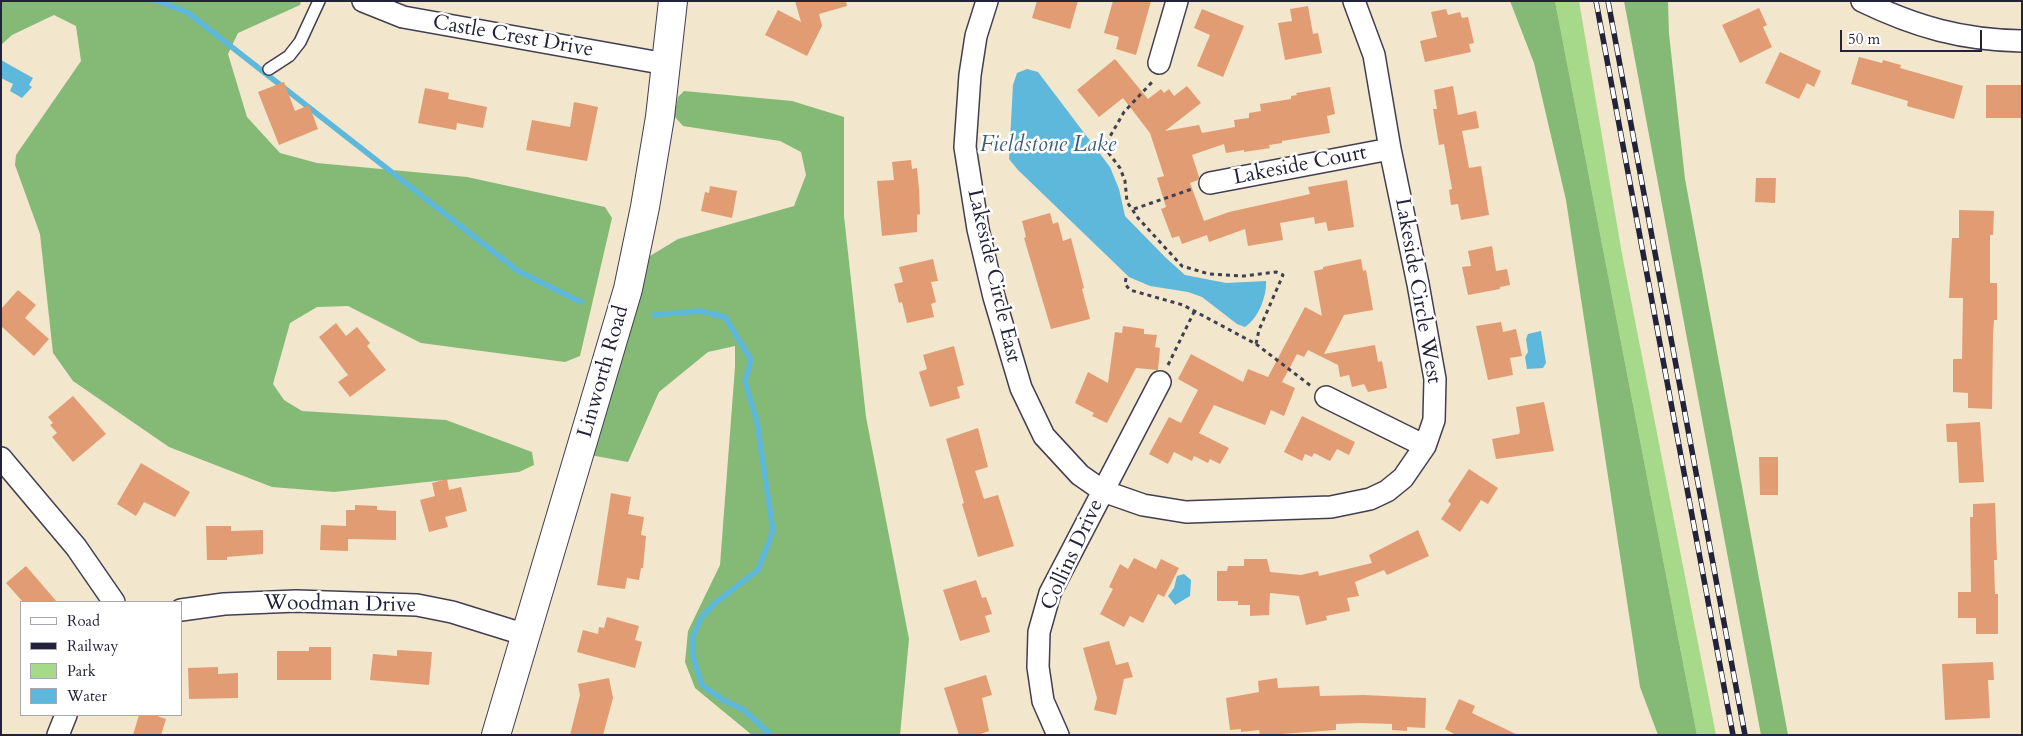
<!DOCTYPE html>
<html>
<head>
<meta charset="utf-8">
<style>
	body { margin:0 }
	#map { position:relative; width:2023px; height:736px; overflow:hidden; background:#f2e6cc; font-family:Cardo,serif }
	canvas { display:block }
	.frame { position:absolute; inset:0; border:2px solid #22223b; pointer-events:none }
	.legend { position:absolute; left:20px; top:601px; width:162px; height:115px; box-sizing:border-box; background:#fff; border:1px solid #a7a7b1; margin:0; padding:6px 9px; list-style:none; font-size:15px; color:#22223b }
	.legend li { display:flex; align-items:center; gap:10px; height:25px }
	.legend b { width:25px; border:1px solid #a7a7b1 }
	.scale { position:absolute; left:1840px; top:30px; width:142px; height:22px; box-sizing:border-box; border:2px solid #22223b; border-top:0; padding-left:6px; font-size:15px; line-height:18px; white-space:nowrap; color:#22223b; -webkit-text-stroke:4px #fff; paint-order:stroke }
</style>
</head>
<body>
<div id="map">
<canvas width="2023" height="736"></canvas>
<div class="frame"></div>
<ul class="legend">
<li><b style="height:6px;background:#fff"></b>Road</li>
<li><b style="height:6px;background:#22223b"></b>Railway</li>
<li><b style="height:14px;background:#a6da8a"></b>Park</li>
<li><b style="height:14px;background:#5db8db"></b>Water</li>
</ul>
<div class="scale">50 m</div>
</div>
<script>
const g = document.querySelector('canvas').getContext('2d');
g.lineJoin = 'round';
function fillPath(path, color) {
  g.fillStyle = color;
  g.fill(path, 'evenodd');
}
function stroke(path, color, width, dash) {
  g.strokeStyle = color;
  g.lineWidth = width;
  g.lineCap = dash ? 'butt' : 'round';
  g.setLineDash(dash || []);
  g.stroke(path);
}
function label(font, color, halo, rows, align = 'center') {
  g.font = font + ' Cardo,serif';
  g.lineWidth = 5;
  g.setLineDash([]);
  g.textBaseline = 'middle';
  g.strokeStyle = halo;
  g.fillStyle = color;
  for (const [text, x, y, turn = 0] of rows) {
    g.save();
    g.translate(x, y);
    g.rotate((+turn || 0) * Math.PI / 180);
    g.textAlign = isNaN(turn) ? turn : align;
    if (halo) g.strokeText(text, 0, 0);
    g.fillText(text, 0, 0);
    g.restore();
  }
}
fillPath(new Path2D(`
	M1555 1H1579L1622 254 1716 735H1697Z`), '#a6da8a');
fillPath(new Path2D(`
	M1 1H301L300 5 238 33 228 54 247 117 280 153 317 163 467 177 605 207 612 218 580 356 565 362 421 343 348 306 317 307 290 323 273 384 284 400 302 411 446 420 532 452 534 465 519 472 334 492 272 487 169 447 73 381 53 353 40 234 15 165 16 155 81 61 76 26 54 15 12 35 1 45Z
	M1510 1H1555L1697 735H1658L1640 687 1566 200 1534 63Z
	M1624 1H1668L1669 34 1685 179 1788 735H1761Z
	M684 91 792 101 844 117V216L866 417 909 639 900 735H752L695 688 685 662 688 631 720 565 735 367V346L708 352 659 392 628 462 590 455 643 270 650 256 678 239 794 206 806 175 801 152 780 141 683 126 674 116 678 97Z`), '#84ba76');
fillPath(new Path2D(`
	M1 60 33 78 29 85 32 87 22 98 10 91 13 84 1 78Z
	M1027 69 1038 72 1110 167 1119 189 1125 216 1165 257 1185 275 1226 283 1266 281C1267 296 1258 319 1245 327L1237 324 1202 297 1188 292 1150 286 1129 277 1018 170 1009 159 1013 85 1017 73Z
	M1541 331 1546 363 1543 368 1527 369 1525 357 1528 352 1526 339 1528 334Z
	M1184 574 1191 580 1190 596 1175 605 1168 596 1174 588 1177 576Z`), '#5db8db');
stroke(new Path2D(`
	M156 1 187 12 518 271 581 302
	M654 315 700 311 725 317 751 360 745 381 757 422 773 531 758 570 715 603 701 618 693 636V656L702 685 723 700 744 710 771 735`), '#5db8db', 5.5);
fillPath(new Path2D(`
	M795 1H846L847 6 819 14 822 26 807 56 765 35 778 10 801 22Z
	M1037 1H1078L1070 29 1032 18Z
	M1113 1H1151L1136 55 1116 49 1119 37 1104 33Z
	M1308 6 1313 34 1318 33 1322 53 1285 60 1278 23 1292 21 1290 9Z
	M1759 8 1767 25 1763 27 1772 47 1740 63 1722 25Z
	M1202 9 1244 26 1223 77 1197 66 1210 35 1194 28Z
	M1446 9 1448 15 1460 12 1462 18 1468 17 1474 43 1469 44 1471 52 1425 62 1420 41 1437 37 1431 12Z
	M1780 52 1821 71 1814 87 1807 83 1799 99 1765 83Z
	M1859 57 1882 63 1883 60 1901 65 1900 68 1963 86 1954 119 1907 106 1908 101 1851 84Z
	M1115 59 1148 99 1161 89 1164 93 1169 89 1174 96 1187 86 1201 103 1165 131 1199 125 1202 133 1235 127 1234 120 1249 118V113L1261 111 1260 104 1291 99V96L1297 95 1296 93 1330 87 1335 114 1327 116 1330 133 1282 141V143L1269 145 1270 148 1244 152V150L1226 153 1224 144 1192 155 1199 177 1198 180 1190 183 1204 221 1229 212 1310 194 1308 187 1347 180 1354 227 1328 231 1326 222 1315 224 1314 217 1280 223 1283 240 1248 246 1245 229 1209 242 1207 235 1182 244 1179 236 1172 238 1161 209 1166 207 1157 178 1164 176 1150 133 1123 98 1099 117 1077 90Z
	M284 82 295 111 309 105 318 129 279 145 258 92Z
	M1986 85H2022L2021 118H1986Z
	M1453 86 1458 115 1476 111 1479 128 1462 131 1469 168 1481 166 1489 215 1461 220 1458 204 1451 205 1449 190 1452 189 1444 144 1439 145 1433 109H1437L1434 90Z
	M425 88 449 93 448 99 487 107 483 128 457 123 456 130 418 123Z
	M574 102 598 107 587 161 526 150 532 120 570 127Z
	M911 160 912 169 917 168 919 189 920 214 917 215V232L882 236 877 181 894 180 892 162Z
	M1756 178H1776L1775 203 1755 202Z
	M710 186 737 191 732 218 701 211 705 192 709 193Z
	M1959 210 1994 211 1993 235H1990V283H1997V320H1994L1993 336 1992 409 1968 408V393L1953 392V359H1962L1963 298H1949L1952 238H1959Z
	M1050 213 1053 224 1058 222 1063 241 1071 238 1084 288 1082 289 1090 319 1051 329 1024 238 1026 237 1022 221Z
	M1492 246 1496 271 1507 269 1510 285 1500 287V289L1468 295 1462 267 1471 266 1468 251Z
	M933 259 938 281 931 282 936 302 931 304 934 317 907 323 902 302 899 303 894 284 903 282 899 267Z
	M1361 259 1363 271 1366 270 1373 310 1344 315 1324 354 1375 345 1378 362 1382 361 1387 388 1368 392 1364 384 1352 387 1349 375 1340 377 1338 365 1308 350 1304 357 1297 354 1282 382 1295 388 1284 416 1271 410 1265 425 1214 405 1199 433 1229 448 1220 464 1210 459 1208 463 1194 456 1192 461 1174 452 1168 464 1149 454 1169 417 1181 423 1198 390 1178 379 1191 354 1243 382 1248 369 1268 377 1305 307 1322 316 1314 271 1323 269V267Z
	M18 290 36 305 25 318 49 339 34 356 1 326V309Z
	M1501 322 1503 332 1516 329 1522 356 1510 358 1513 375 1488 380 1476 326Z
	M336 323 346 336 357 327 370 343 367 346 386 370 350 397 338 382 348 375 319 337Z
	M1123 326 1144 329V334L1157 335 1155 347 1160 348 1158 370 1136 368 1107 423 1092 416 1094 413 1075 403 1088 372 1108 383 1115 332 1122 333Z
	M954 346 964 385 957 387 960 398 930 407 919 372 927 369 923 355Z
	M73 396 106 434 73 462 52 437 57 433 50 425 53 423 48 417Z
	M1544 402 1554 451 1496 459 1492 439 1519 434 1520 432 1516 407Z
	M1302 416 1355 442 1349 455 1337 449 1330 461 1314 453 1312 457 1305 454 1302 461 1284 452Z
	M1980 422 1984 482 1959 483 1957 442H1947L1946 424Z
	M978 428 988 467 975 471 984 499 998 495 1014 546 978 557 962 504 964 503 946 439Z
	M1759 457H1778V495H1760Z
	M141 463 190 492 175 517 144 502 136 516 117 504Z
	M1469 469 1498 488 1488 504 1481 500 1460 532 1441 519 1451 504 1448 501Z
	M447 479 449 490 461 487 467 511 445 517 448 527 429 532 420 500 435 496 432 483Z
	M611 493 631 497 628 514 644 517 641 535 646 536 643 568H641L639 580 627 578 625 589 597 585Z
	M1995 503 1997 560H1994L1995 594H1998V634H1976V618H1958V592H1971L1970 517H1973V504Z
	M355 505 377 506V510L396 511V540L348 539V551L320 550 321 525 346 526V510H355Z
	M206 526H231V531L263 530V554L227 557V560H207Z
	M1418 530 1429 556 1387 575 1384 570 1355 582 1359 596 1347 598 1350 611 1326 616 1327 620 1306 625 1299 596 1270 593 1269 615 1250 616V605H1238V601H1217V571H1227L1228 566H1244V559H1267L1270 572 1301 575 1318 571 1319 576 1372 563 1369 555Z
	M1134 558 1156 569 1161 559 1179 568 1164 597 1158 594 1143 623 1130 616 1124 627 1100 614 1113 589 1109 587 1120 564 1128 569Z
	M26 566 57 602H23L6 583Z
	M976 580 982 598 986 597 992 614 985 616 990 632 960 641 943 590Z
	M607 617 639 626 635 640 642 642 635 668 577 652 583 630 598 634 599 627 604 628Z
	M1109 641 1116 665 1128 662 1133 677 1124 679 1116 715 1094 710 1097 698 1083 648Z
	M309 647H331V680H277V651H309Z
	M397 650 432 652 429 685 370 680 373 654 397 656Z
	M1993 662 1994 680H1988L1990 718 1945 720 1942 664Z
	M218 667V674L238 673V698L189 699 188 668Z
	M986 675 992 695 982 698 989 731 978 735H959L944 688Z
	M609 678 613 698 603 735H570L580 695 578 684Z
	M1277 678 1278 688 1319 686 1320 696 1364 695 1426 698 1425 728 1407 727V731L1392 730V724L1361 723 1336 724V730L1267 735H1260L1259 730 1241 732V729L1230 730 1226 698 1259 692 1258 681Z
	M1459 699 1475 706 1472 713 1518 735H1456L1445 729Z
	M139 715H154L166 719 161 735H133Z`), '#e29c73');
const service = new Path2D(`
	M269 69 289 56 300 42 319 1`);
const minor = new Path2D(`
	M363 1 403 17 666 64
	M987 1 976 36 970 75 965 147 978 229 994 297 1021 388 1044 436 1080 475 1103 491 1143 505 1186 512 1331 507 1370 499 1387 491 1403 478 1425 446 1434 420 1435 379 1418 284 1390 149 1374 55 1354 1
	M1862 1C1916 27 1962 40 2022 41
	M1159 63 1177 1
	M1210 183 1390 149
	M1326 397 1425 446
	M1 458 76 547 114 602
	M181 610 224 604 296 601 417 605 452 612 526 635
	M58 735 66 715
	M1058 735 1043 701 1038 667 1039 632 1050 593 1160 382`);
const secondary = new Path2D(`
	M496 735 628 289 645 207 660 117 673 1`);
stroke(service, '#413f51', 14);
stroke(minor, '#413f51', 24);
stroke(secondary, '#413f51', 30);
stroke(new Path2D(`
	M1134 209 1192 189
	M1126 278 1125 284 1130 290 1183 305 1256 344 1259 330 1283 275 1276 272 1244 276 1209 274 1182 266 1138 218 1127 202 1125 181 1120 168 1104 147 1124 112 1154 80
	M1256 344 1311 386
	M1168 365 1194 312`), '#413f51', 3, [4, 4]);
stroke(service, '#fff', 11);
stroke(minor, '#fff', 21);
stroke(secondary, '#fff', 28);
const rail = new Path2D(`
	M1596 1 1733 735
	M1608 1 1745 735`);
stroke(rail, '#22223b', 5.5);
stroke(rail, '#fff', 4, [11]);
label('21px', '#22223b', '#fff', [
	["Castle Crest Drive",513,37,10],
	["Lakeside Court",1300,166,-11],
	["Lakeside Circle East",993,276,77],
	["Lakeside Circle West",1417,291,80],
	["Linworth Road",604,372,-74],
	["Collins Drive",1073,555,-65],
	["Woodman Drive",340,605,1]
]);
label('italic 22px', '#3a5e7b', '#fff', [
	["Fieldstone Lake",1048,146]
]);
</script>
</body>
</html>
